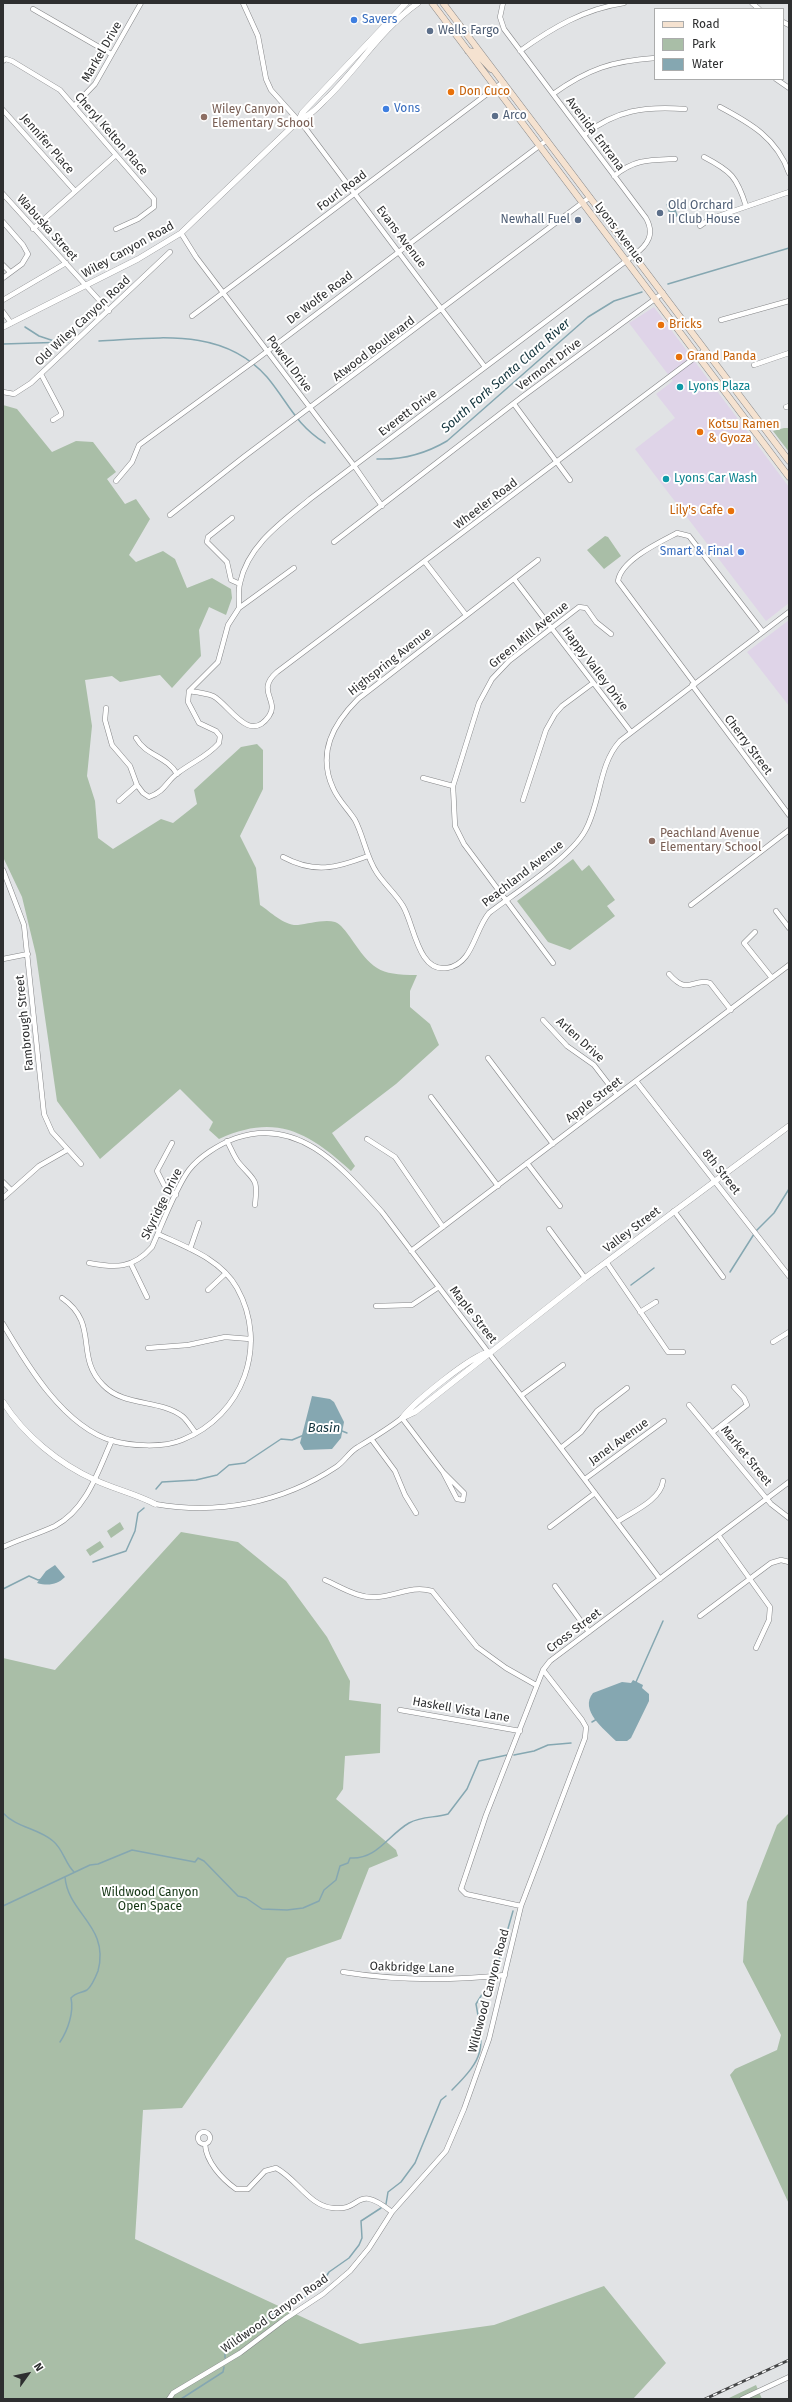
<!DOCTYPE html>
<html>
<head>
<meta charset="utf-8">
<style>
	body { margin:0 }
	#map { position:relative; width:792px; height:2402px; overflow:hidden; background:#e1e3e5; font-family:"Fira Sans",sans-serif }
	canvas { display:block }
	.frame { position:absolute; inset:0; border:4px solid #2e2f30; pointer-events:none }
	.legend { position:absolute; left:654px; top:8px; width:130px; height:72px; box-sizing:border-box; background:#fff; border:1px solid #abacac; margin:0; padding:5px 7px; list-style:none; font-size:12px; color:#2e2f30 }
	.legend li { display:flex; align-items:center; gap:8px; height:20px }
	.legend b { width:20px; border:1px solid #abacac }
	.north { position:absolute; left:8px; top:2354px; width:40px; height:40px; -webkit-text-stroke:3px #fff; paint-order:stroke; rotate:57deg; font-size:11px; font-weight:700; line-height:16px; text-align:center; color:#2e2f30 }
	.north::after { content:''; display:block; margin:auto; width:14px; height:18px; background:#2e2f30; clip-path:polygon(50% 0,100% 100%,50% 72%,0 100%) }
</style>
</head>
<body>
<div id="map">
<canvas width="792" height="2402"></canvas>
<div class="frame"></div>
<ul class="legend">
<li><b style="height:5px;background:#f5e2d0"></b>Road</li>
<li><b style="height:11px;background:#a9bea7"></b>Park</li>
<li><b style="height:11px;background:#85a7b1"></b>Water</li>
</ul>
<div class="north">N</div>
</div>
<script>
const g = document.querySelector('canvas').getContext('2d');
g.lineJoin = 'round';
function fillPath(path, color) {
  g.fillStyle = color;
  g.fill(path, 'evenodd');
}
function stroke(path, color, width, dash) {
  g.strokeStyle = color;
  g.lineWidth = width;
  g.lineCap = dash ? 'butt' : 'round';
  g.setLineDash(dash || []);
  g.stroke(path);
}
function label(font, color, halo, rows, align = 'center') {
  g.font = font + ' "Fira Sans",sans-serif';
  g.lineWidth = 4;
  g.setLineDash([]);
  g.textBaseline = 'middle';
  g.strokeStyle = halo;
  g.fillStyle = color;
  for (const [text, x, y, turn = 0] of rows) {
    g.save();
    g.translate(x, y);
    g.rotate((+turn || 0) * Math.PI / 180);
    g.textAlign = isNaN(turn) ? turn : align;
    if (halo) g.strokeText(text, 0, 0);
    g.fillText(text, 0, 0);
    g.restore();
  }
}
fillPath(new Path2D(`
	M654 307 789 487V603L766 621 635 449 675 418 656 394 673 381 629 323Z
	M789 620V706L747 652Z`), '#dfd4e8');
fillPath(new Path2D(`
	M3 405 17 409 52 452 76 441 93 442 116 472 107 479 125 504 136 499 150 519 129 555 136 562 163 551 175 559 187 588 212 578 231 589 232 598 226 615 209 607 199 630 201 656 172 688 160 675 120 682 112 676 85 680 92 726 87 776 95 801 98 838 113 849 161 819 173 823 197 804 194 790 241 747 257 744 263 750V789L240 836 256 868 260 905C271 912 284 926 298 925 308 924 324 919 335 922 341 924 346 932 350 937 372 969 378 975 417 975L410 991V1007L430 1024 439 1045 396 1084 332 1133 355 1166 351 1171C308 1132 276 1113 219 1139L209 1130 213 1122 180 1089 100 1159 57 1101 36 955 22 897 3 857Z
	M784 428H789V452L773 431Z
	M605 536 608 537 621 556 604 569 587 550Z
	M573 859 582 871 589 865 615 900 607 906 615 916 570 950 548 942 517 901Z
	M120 1522 124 1529 111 1538 107 1531Z
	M181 1532 238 1542 286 1581 327 1637 350 1681 349 1700 381 1704 380 1753 345 1756 343 1789 336 1799 396 1850 398 1856 369 1868 341 1939 287 1958 182 2108 143 2110 135 2239 360 2344 494 2325 604 2286 666 2363 633 2399H3V1658L55 1670Z
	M100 1541 104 1547 90 1556 86 1550Z
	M789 1813V2204L730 2075 735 2069 777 2050 781 2035 743 1962 747 1902 777 1825Z
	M756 2385 762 2399H727Z`), '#a9bea7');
fillPath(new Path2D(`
	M673 202 678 216 671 219 666 204Z
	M312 1396 330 1399 334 1402 344 1422 341 1438 332 1449 304 1450 300 1443Z
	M55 1565 65 1577C57 1585 48 1586 37 1583L46 1571Z
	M633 1680 643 1685 642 1688 649 1694V1701L631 1738 627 1741H616C604 1729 579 1710 593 1693L622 1682 631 1683Z`), '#85a7b1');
stroke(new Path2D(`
	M668 284 789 248
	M25 327 39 336 54 341
	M99 341C159 338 223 327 267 377 288 402 295 424 325 443
	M3 344 68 342
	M377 459C402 460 425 454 447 441L588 317 614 301 642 292
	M756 1231 774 1213 789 1189
	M730 1272 754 1234
	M631 1285 654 1268
	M342 1431 347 1433
	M156 1489 162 1482 196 1480 217 1475 229 1465 245 1463 281 1439 292 1440 304 1435
	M93 1562 126 1551 135 1531 138 1513 144 1508
	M3 1589 29 1576 38 1580 43 1579
	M636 1682 663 1621
	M592 1722 597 1719
	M514 1755 534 1751 548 1745 571 1743
	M3 1813C17 1828 38 1828 53 1841 63 1849 65 1863 74 1872
	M3 1906 90 1865 98 1864 132 1850 195 1862 198 1858 204 1861 238 1896 246 1898 262 1909 287 1910 303 1908 319 1901 324 1890 336 1880 340 1866 348 1863 350 1858C377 1860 388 1835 409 1823 422 1816 435 1818 448 1814L467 1789 479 1761 507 1755
	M495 1974 513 1911
	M60 2042C68 2030 74 2012 71 1998 76 1992 82 1993 87 1990 92 1986 96 1976 98 1971 110 1926 68 1914 65 1877
	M452 2090C486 2056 484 2049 476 2004L491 1980
	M386 2204 388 2192 401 2182 415 2163 441 2100 446 2096
	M225 2358V2348L269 2318 283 2306 299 2301 320 2286 329 2272 349 2258 359 2245 362 2238 361 2221 381 2208
	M181 2399 223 2372 224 2367`), '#85a7b1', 1.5);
const minor = new Path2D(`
	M243 3 258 36 266 79 271 90 306 129 485 367
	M752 3 759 9
	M33 9 111 54
	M783 22 789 25
	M520 51C552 28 584 9 624 3
	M3 61 6 59 12 61 60 90 154 199V207L138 219 116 229
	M776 79 789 88
	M553 94C588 69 612 61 655 58
	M74 106 95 84 141 3
	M720 107C750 123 777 138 789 173
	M3 110 75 191
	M584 135C616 110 645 106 685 109
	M704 157C731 171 737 177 746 206
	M614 176C635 159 649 160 675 159
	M3 194 109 311
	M3 222 23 245 28 254 22 264 3 278
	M700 226 710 219 789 192
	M33 229 116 155
	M181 233 196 257 355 467 382 506
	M3 265 10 272
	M3 300 66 263
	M3 312 11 323
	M192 316 503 82
	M721 320 789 301
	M754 365 789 353
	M41 374 61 412V415L53 420
	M3 392 14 394 31 383 170 252
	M514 404 570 480
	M786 407 789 406
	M116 481 132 462 139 445 257 359 547 140
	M170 515 245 456 590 197
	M232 518 208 537 207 542 227 562 231 580 240 584
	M334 542 522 397 663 293
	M538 560 358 699C333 724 317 753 333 788 338 800 348 809 355 820 364 837 366 857 377 873 385 885 396 894 403 906 414 924 418 973 447 968 473 964 474 931 489 913 515 893 570 858 585 831 601 803 598 765 620 741L789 612
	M425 562 466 615
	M514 579 631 732
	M239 608C239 600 238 591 240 583 248 545 282 522 310 499L634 255C648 245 655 234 646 218L504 29 500 17 503 3
	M695 684 618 581C621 560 660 542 677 533L689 536 763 632
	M692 685 789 815
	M189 691C197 692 206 693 213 696 229 704 249 745 269 716 280 700 255 691 277 672L705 350
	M106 708 105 720 112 745 130 766 137 785 143 793 149 797C166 791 166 781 178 773 192 762 207 757 219 743L220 736 216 731 199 723 188 702 189 691 218 662 228 625 239 608 294 568
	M136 738C146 756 167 756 177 774
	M423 778 453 786
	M523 800 546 730 555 714 562 706 593 683
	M119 801 137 785
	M283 857C315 874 336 868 368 856
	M3 870 24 925 44 1114 52 1132 81 1164
	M691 905 789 830
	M776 911 789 928
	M755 932 744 943 772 978
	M3 959 28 954
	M553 963 464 844 455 826 453 786 479 703 492 679 509 661 579 607 586 608 596 622 611 634
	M669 974C689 997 693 977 710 983L731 1010
	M543 1020 567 1046 594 1065 617 1095
	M488 1058 553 1144
	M636 1081 789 1276
	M431 1097 498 1186
	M367 1139 395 1157 443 1227
	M227 1141C231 1148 234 1157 239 1163 255 1182 258 1177 255 1205
	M172 1143 157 1171 164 1185 176 1195
	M527 1163 560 1206
	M3 1182 11 1190
	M3 1198 39 1166 67 1150
	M674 1211 723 1277
	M549 1229 585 1278
	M190 1249 199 1223
	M411 1251 789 965
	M89 1263C115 1268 133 1269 152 1247 161 1227 176 1187 189 1170 199 1157 219 1144 236 1138 300 1116 343 1169 382 1212L660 1579
	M607 1263 668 1352H683
	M131 1264 147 1297
	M208 1290 225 1274
	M62 1298C100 1324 74 1356 103 1385 124 1407 159 1399 182 1416 187 1420 191 1427 195 1432
	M376 1306 412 1305 439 1287
	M640 1312 656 1302
	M3 1324C27 1365 64 1427 113 1441 132 1446 163 1448 182 1440 243 1416 269 1345 237 1288 221 1259 186 1247 158 1234
	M773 1342 789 1332
	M148 1348 188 1345 225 1337 250 1339
	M522 1395 563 1365
	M689 1405 771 1504 789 1518
	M713 1432 747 1405 744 1398 734 1387
	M372 1440 395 1471 405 1495 416 1513
	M562 1447 581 1432 597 1411 627 1388
	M585 1479 664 1421
	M155 1504C218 1515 282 1503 336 1467 345 1461 349 1452 358 1447 373 1438 388 1429 402 1418L443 1472 464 1493 463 1500 457 1499 443 1472
	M617 1522C632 1512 661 1500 663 1481
	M550 1527 595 1493
	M719 1536 770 1607 769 1620 756 1648
	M3 1547C20 1539 38 1534 55 1526 87 1509 98 1471 112 1440
	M325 1580C341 1587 359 1599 377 1597 396 1596 412 1585 432 1591L477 1647 506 1668 536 1685
	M555 1586 589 1632
	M700 1616 771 1563 781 1560 789 1562
	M400 1710 520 1731
	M521 1906 466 1894 461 1889 486 1815 543 1670 550 1661 789 1482
	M343 1972C398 1981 449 1981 505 1975
	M198 2138a6 6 0 1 1 12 0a6 6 0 1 1-12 0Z
	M205 2144C206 2162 222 2179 236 2189H248L265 2171 276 2168C297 2179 309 2206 333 2208 363 2212 354 2182 392 2212
	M169 2399 173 2393 240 2353 285 2319 323 2294 350 2271 369 2248 392 2212 446 2151 464 2109 489 2039 521 1906 585 1738 586 1727 582 1720 543 1670
	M742 2399 789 2377`);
const tertiary = new Path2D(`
	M299 120C310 116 318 107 326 99 358 68 381 29 418 3
	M3 327 138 259 181 233 299 120 302 113 406 3
	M3 1402C24 1435 59 1464 95 1480 114 1489 136 1494 155 1504
	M403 1417C414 1402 472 1355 489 1352
	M402 1418 415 1412 585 1278 789 1126`);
const secondary = new Path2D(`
	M432 3 789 477
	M443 3 789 461
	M468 51 475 52 491 69`);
stroke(minor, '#858688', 5.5);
stroke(tertiary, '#858688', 6);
stroke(secondary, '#858688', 7);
stroke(minor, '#fff', 4.5);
stroke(tertiary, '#fff', 5.5);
stroke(secondary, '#f5e2d0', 6);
const rail = new Path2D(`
	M705 2399 789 2360`);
stroke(rail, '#464748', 3);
stroke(rail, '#fff', 1.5, [4.5]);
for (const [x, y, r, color] of [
	[354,20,4,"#3f7fe0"],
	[430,31,4,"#5c6f8a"],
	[451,92,4,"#e8710a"],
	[386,109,4,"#3f7fe0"],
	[495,116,4,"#5c6f8a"],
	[204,117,4,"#8d6e63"],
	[660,213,4,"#5c6f8a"],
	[578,220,4,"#5c6f8a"],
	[661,325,4,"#e8710a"],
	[679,357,4,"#e8710a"],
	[680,387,4,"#0f9aa8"],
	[700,432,4,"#e8710a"],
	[666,479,4,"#0f9aa8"],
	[731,511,4,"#e8710a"],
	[741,552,4,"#3f7fe0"],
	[652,841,4,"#8d6e63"]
]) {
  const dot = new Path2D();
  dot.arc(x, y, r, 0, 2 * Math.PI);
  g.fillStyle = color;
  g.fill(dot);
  stroke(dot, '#fff', 1.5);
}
label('12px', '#366cbe', '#fff', [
	["Savers",362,20],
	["Vons",394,109],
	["Smart & Final",733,552,"right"]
], 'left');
label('12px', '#4e5e75', '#fff', [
	["Wells Fargo",438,31],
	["Arco",503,116],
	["Old Orchard",668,206],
	["II Club House",668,220],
	["Newhall Fuel",570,220,"right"]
], 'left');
label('12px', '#2e2f30', '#fff', [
	["Markel Drive",102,52,-60],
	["Cheryl Kelton Place",111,134,49],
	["Avenida Entrana",595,134,53],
	["Jennifer Place",47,144,49],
	["Fourl Road",342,191,-37],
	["Wabuska Street",47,228,48],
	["Lyons Avenue",619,233,53],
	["Evans Avenue",401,237,53],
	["Wiley Canyon Road",128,250,-29],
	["De Wolfe Road",320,298,-37],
	["Old Wiley Canyon Road",83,321,-43],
	["Atwood Boulevard",374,349,-37],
	["Powell Drive",289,364,53],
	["Vermont Drive",549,365,-37],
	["Everett Drive",408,413,-37],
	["Wheeler Road",486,504,-37],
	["Green Mill Avenue",529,635,-39],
	["Highspring Avenue",390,662,-38],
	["Happy Valley Drive",595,669,53],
	["Cherry Street",748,745,53],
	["Peachland Avenue",523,874,-38],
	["Fambrough Street",25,1023,-96],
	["Arlen Drive",580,1040,42],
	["Apple Street",594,1100,-37],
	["8th Street",721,1172,52],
	["Skyridge Drive",162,1204,-64],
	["Valley Street",632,1230,-37],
	["Maple Street",473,1315,52],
	["Janel Avenue",619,1442,-36],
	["Market Street",746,1456,51],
	["Cross Street",574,1631,-37],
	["Haskell Vista Lane",461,1710,10],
	["Oakbridge Lane",412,1968,2],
	["Wildwood Canyon Road",489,1991,-75],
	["Wildwood Canyon Road",275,2314,-35]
]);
label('12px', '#c56008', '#fff', [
	["Don Cuco",459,92],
	["Bricks",669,325],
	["Grand Panda",687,357],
	["Kotsu Ramen",708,425],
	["& Gyoza",708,439],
	["Lily's Cafe",723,511,"right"]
], 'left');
label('12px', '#785e54', '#fff', [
	["Wiley Canyon",212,110],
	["Elementary School",212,124],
	["Peachland Avenue",660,834],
	["Elementary School",660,848]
], 'left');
label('12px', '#0d838f', '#fff', [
	["Lyons Plaza",688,387],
	["Lyons Car Wash",674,479]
], 'left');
label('12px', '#133513', '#fff', [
	["Wildwood Canyon",150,1893],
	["Open Space",150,1907]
]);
label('italic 13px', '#10323b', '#fff', [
	["South Fork Santa Clara River",506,376,-41],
	["Basin",324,1428]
]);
</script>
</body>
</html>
